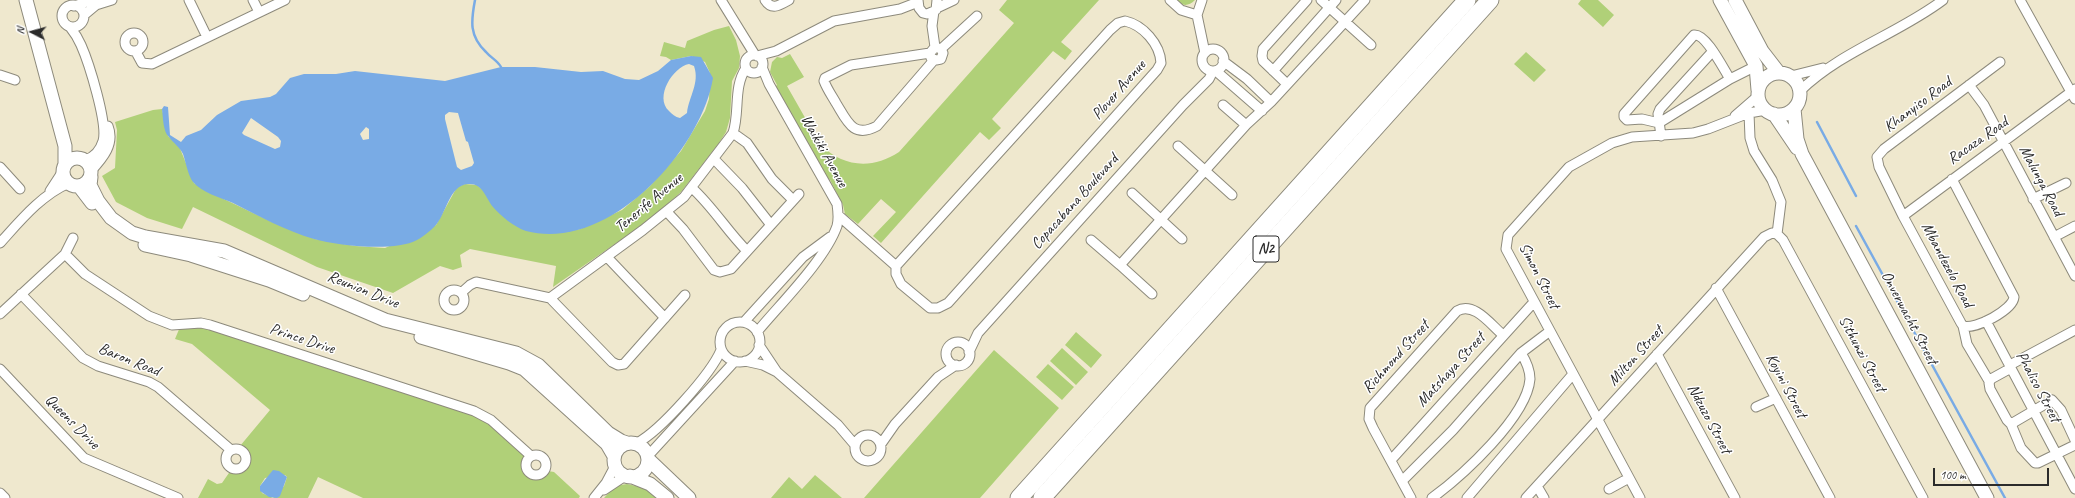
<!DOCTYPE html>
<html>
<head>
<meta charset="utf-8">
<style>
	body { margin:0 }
	#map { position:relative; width:2075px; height:498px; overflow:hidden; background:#efe8ce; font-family:Caveat,sans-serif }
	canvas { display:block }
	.north { position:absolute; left:12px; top:12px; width:40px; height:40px; -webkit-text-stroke:3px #fff; paint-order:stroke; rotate:276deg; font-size:11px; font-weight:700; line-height:16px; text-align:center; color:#2b2b2b }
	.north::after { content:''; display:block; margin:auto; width:14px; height:18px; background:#2b2b2b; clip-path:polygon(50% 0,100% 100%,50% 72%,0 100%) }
	.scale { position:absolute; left:1933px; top:468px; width:116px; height:18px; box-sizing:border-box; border:2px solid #2b2b2b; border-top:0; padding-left:5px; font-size:12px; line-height:14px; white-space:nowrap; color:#2b2b2b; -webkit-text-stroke:3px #fff; paint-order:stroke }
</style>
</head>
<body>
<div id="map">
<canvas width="2075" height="498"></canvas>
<div class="north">N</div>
<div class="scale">100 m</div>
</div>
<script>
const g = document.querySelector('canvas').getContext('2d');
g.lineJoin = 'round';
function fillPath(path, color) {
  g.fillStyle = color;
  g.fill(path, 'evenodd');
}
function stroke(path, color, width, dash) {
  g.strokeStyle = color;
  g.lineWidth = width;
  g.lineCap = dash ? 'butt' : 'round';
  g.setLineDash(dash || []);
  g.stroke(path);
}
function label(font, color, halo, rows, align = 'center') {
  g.font = font + ' Caveat,sans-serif';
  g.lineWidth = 3;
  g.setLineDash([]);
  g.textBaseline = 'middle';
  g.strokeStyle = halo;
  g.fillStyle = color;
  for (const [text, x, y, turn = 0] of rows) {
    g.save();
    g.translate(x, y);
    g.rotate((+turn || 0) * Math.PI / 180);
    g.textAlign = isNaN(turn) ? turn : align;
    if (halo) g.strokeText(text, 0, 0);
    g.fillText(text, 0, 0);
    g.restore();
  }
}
fillPath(new Path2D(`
	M1007 0H1099L1061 42 1072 51 1065 60 1053 51 992 119 1001 128 989 140 980 132 881 243 873 236 896 212 881 199 858 224 845 214 843 205 830 180 828 179 775 87 777 85 770 72 772 62 777 57 782 58 790 54 804 77 787 86 820 144C842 167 872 170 899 152L1014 23 999 10Z
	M1175 0H1195C1188 7 1182 6 1175 0Z
	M1581 0H1598L1614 15 1603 27 1578 4Z
	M729 26 736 40 740 56 739 68 732 81 730 118 726 132 719 143 681 192 651 219 553 287 556 266 470 249 460 255 462 267 453 270 440 266 393 293 317 267 193 207 182 229 147 218 116 202 102 176 115 168 117 130 115 122 153 110 162 109 168 136 179 146 194 183 205 190 272 222 315 239 355 246 385 248 436 225 457 187 465 184 477 185 484 191 493 206 559 233 580 229 622 210 649 187 681 151 705 111 709 99 710 73 705 62 691 56 671 60 666 57 660 56 664 42 685 48 687 41 714 30Z
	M1526 52 1546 70 1534 82 1514 64Z
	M202 326 482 418 525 456 523 466 529 475 538 477 548 471 554 472 580 496 579 498H363L318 477 308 498H198L208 479 217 484 222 483 231 470C240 474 252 467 248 455 247 451 243 449 240 446L270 410 192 344 175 339 180 327ZM285 475 287 477 284 486 273 498 262 493 260 486 265 478Z
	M1076 332 1102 355 1091 368 1065 345Z
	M1062 348 1088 372 1076 385 1050 361Z
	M994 350 1059 408 980 498H864Z
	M1048 364 1074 387 1062 400 1036 377Z
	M815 475 842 498H771L789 477 802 489Z
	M627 484 645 488 657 498H604L615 486Z`), '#b0d078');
fillPath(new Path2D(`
	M691 56 701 57 713 78C701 151 608 253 526 231 514 227 501 216 493 207 485 197 483 183 468 184 449 185 446 215 435 226 430 231 423 237 417 240 395 252 339 246 314 239 286 231 259 216 233 203 221 198 201 192 193 182 188 175 186 163 183 154 179 146 174 144 169 137 163 132 163 117 162 109L164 106 168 107 170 135 181 142 186 136 201 130 217 115 241 101 270 97 276 94 290 78 304 74H336L355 71 445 81 501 67H535L581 72 603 71 625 79 639 80 658 71 671 60ZM689 64 694 66C700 83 689 96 687 113L680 118C675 117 672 114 669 111 654 97 673 67 689 64ZM449 112 458 113 466 141 468 142 474 163 472 166 461 170 457 167 445 119V115ZM251 118 278 137 281 141 280 147 275 149 244 135 242 133ZM366 127 369 129V139L363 140 360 134Z
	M273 470 279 471 287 477 280 496 277 498 269 497 260 491V486Z`), '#79abe5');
stroke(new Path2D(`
	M475 0C471 21 469 36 486 52 491 58 497 60 501 67
	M1817 122 1856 196
	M1856 226 2005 498`), '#79abe5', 2.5);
const street = new Path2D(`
	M189 0 207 37
	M253 0 259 12
	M721 0 755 55
	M765 0C772 11 780 5 789 0
	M918 0 919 8 923 13 927 14 936 10 937 0
	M1170 0 1181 10 1197 15
	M1202 0 1197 15 1205 53
	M1321 0 1371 45
	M2020 0 2075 99
	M62 16a11 11 0 1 1 22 0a11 11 0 1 1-22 0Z
	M74 6 93 0
	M937 8 954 0
	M934 11 932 26 935 47
	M84 15 96 5 112 0
	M1125 21C1143 25 1160 44 1161 63L1157 70 948 303 938 308H930L901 284 896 274V266L1110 30 1118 23Z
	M70 27C74 32 78 38 81 45 89 63 108 124 103 141 100 151 95 157 85 160
	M125 42a9 9 0 1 1 18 0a9 9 0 1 1-18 0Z
	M941 49 977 16
	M1202 60a11 11 0 1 1 22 0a11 11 0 1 1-22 0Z
	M136 52 142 63 152 64 285 0
	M930 53 931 58 936 60 941 59 943 53 941 49 935 47 930 53 851 65 825 78 824 81C827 89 832 96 836 103 847 121 853 139 877 126L934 60
	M745 64a9 9 0 1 1 18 0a9 9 0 1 1-18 0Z
	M757 56 776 51 834 21 900 9 918 2
	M1223 61 1247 79 1271 102
	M1216 71 1262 111
	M1273 71 1336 0
	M0 75 15 80
	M1791 76 1823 68
	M1730 79C1724 70 1706 33 1694 35L1624 114V117L1627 120 1642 119 1659 123 1730 79 1756 66
	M1287 84 1263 61 1262 56 1263 49 1307 0
	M1969 85 1984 105 2075 276
	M1800 91C1841 51 1898 34 1943 0
	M1223 105 1246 125
	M1749 113 1750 138 1754 151 1772 180 1781 202 1777 234
	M1735 116 1758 96
	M733 133 747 143 772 179 793 200
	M1661 136 1658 114 1660 109 1713 51
	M1178 146 1232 195
	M714 159 742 188 771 225
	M0 167 20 189
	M91 171C103 158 115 144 108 126
	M1952 179 2014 297C2013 310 1975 330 1963 326L1961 323 1903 216 1879 167 1877 157 1884 149 2000 62
	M692 188C713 207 727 231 747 251
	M50 191 63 171
	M1132 193 1182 239
	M2033 199 2066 183
	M667 212 683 229 714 270 720 272 731 269 799 194
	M838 215 896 266
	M1903 216 2075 89
	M2054 237 2075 226
	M1091 240 1120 265 1246 125 1271 102 1365 0
	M0 243C20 221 41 195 69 183
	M65 254 85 274 149 316 172 325 201 323 210 325 474 411 491 420 531 456
	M607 257 665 318
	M1120 265 1152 294
	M1716 288 1830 498
	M444 300a10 10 0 1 1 20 0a10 10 0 1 1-20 0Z
	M461 293 470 285 476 282 550 298 612 362 618 365 624 364 685 295
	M21 294 83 358 98 366 149 382 158 387 231 450
	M550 298 643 230 684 197 733 133C740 112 733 87 746 68
	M0 314 65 254 73 238
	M1986 321 2075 489
	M720 342a20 20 0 1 1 40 0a20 20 0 1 1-40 0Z
	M744 322 803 257 830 237
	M1963 326 1967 344 1989 381
	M757 332C781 303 825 260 837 226 839 219 838 211 837 204L769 84 762 67
	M946 354a12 12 0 1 1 24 0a12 12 0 1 1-24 0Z
	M759 345 777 372
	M969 352 978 333 1183 105 1209 79 1213 71
	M1657 354 1735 498
	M745 361 763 365 777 372 838 425 855 445
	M2010 365 2075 330
	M2011 368 1991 379 1989 383 1990 389 2007 420 2011 424 2052 400 2061 410 2075 440
	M0 369 84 458 178 498
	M1756 407 1776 398
	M2011 424 2021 448 2035 463H2038L2075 445
	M855 448a13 13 0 1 1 26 0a13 13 0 1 1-26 0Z
	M637 443C660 431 711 374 721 350
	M881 444 895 424 938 377 956 365
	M226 459a10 10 0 1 1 20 0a10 10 0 1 1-20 0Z
	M526 465a10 10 0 1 1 20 0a10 10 0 1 1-20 0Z
	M647 457 735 361
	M1391 460 1534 302
	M1402 481 1453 430 1521 353 1550 331
	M1537 486 1544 498
	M1609 489 1629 478
	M604 490 625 476
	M0 493 5 498
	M594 498 606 483 615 466
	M1411 498 1373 428 1369 419 1370 408 1457 311C1474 301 1491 325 1503 335
	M1432 498C1462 476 1527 417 1530 379 1530 369 1526 361 1521 353
	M1467 498 1573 374
	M1526 498 1764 237 1772 233 1777 234 1783 240 1923 498
	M1640 498 1506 249 1508 235 1569 167 1612 143 1632 137 1693 133 1708 129 1749 113 1766 110`);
const secondary = new Path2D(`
	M26 0 65 146V165
	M1720 0 1756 66 1758 90
	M1735 0 1762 51 1779 73
	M1758 94a21 21 0 1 1 42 0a21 21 0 1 1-42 0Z
	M1794 109 1797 139 1802 154 1987 498
	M1774 114 1797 148
	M63 172a14 14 0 1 1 28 0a14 14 0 1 1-28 0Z
	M91 177 90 185 98 201 111 218 132 233 145 237 224 251 385 320 516 353 538 365 608 433 621 441 627 443
	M79 186 92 203
	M145 245 191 255 269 280 303 294
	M421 337 509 363 524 369 607 444 614 456
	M614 460a17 17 0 1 1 34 0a17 17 0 1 1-34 0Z
	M648 459 689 498
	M630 476 650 484 667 498`);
const highway = new Path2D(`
	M1019 498 1467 0
	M1042 498 1490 0`);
stroke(street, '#8d8a7c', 11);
stroke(secondary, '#8d8a7c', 15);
stroke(highway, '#8d8a7c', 19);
stroke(street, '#fff', 9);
stroke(secondary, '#fff', 13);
stroke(highway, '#fff', 17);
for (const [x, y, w] of [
	[1266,249,26]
]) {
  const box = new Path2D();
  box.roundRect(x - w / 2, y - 13, w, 26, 3);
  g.fillStyle = '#fff';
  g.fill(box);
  stroke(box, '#2b2b2b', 1);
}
label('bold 15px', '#2b2b2b', null, [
	["N2",1266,249]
]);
label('16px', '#2b2b2b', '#fff', [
	["Plover Avenue",1119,90,-49],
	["Khanyiso Road",1918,105,-37],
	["Racaza Road",1978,141,-35],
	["Waikiki Avenue",824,151,61],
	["Malunga Road",2041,181,62],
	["Copacabana Boulevard",1075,202,-48],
	["Tenerife Avenue",649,203,-40],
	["Mbandezelo Road",1947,265,62],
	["Simon Street",1539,276,63],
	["Reunion Drive",363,290,22],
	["Onverwacht Street",1909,318,62],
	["Prince Drive",302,339,18],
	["Sithunzi Street",1862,354,62],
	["Milton Street",1636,356,-48],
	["Richmond Street",1396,357,-48],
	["Baron Road",129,360,22],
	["Matshaya Street",1451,370,-48],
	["Koyini Street",1786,386,62],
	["Phaliso Street",2038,387,62],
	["Ndzuzo Street",1709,419,62],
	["Queens Drive",72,422,45]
]);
</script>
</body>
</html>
